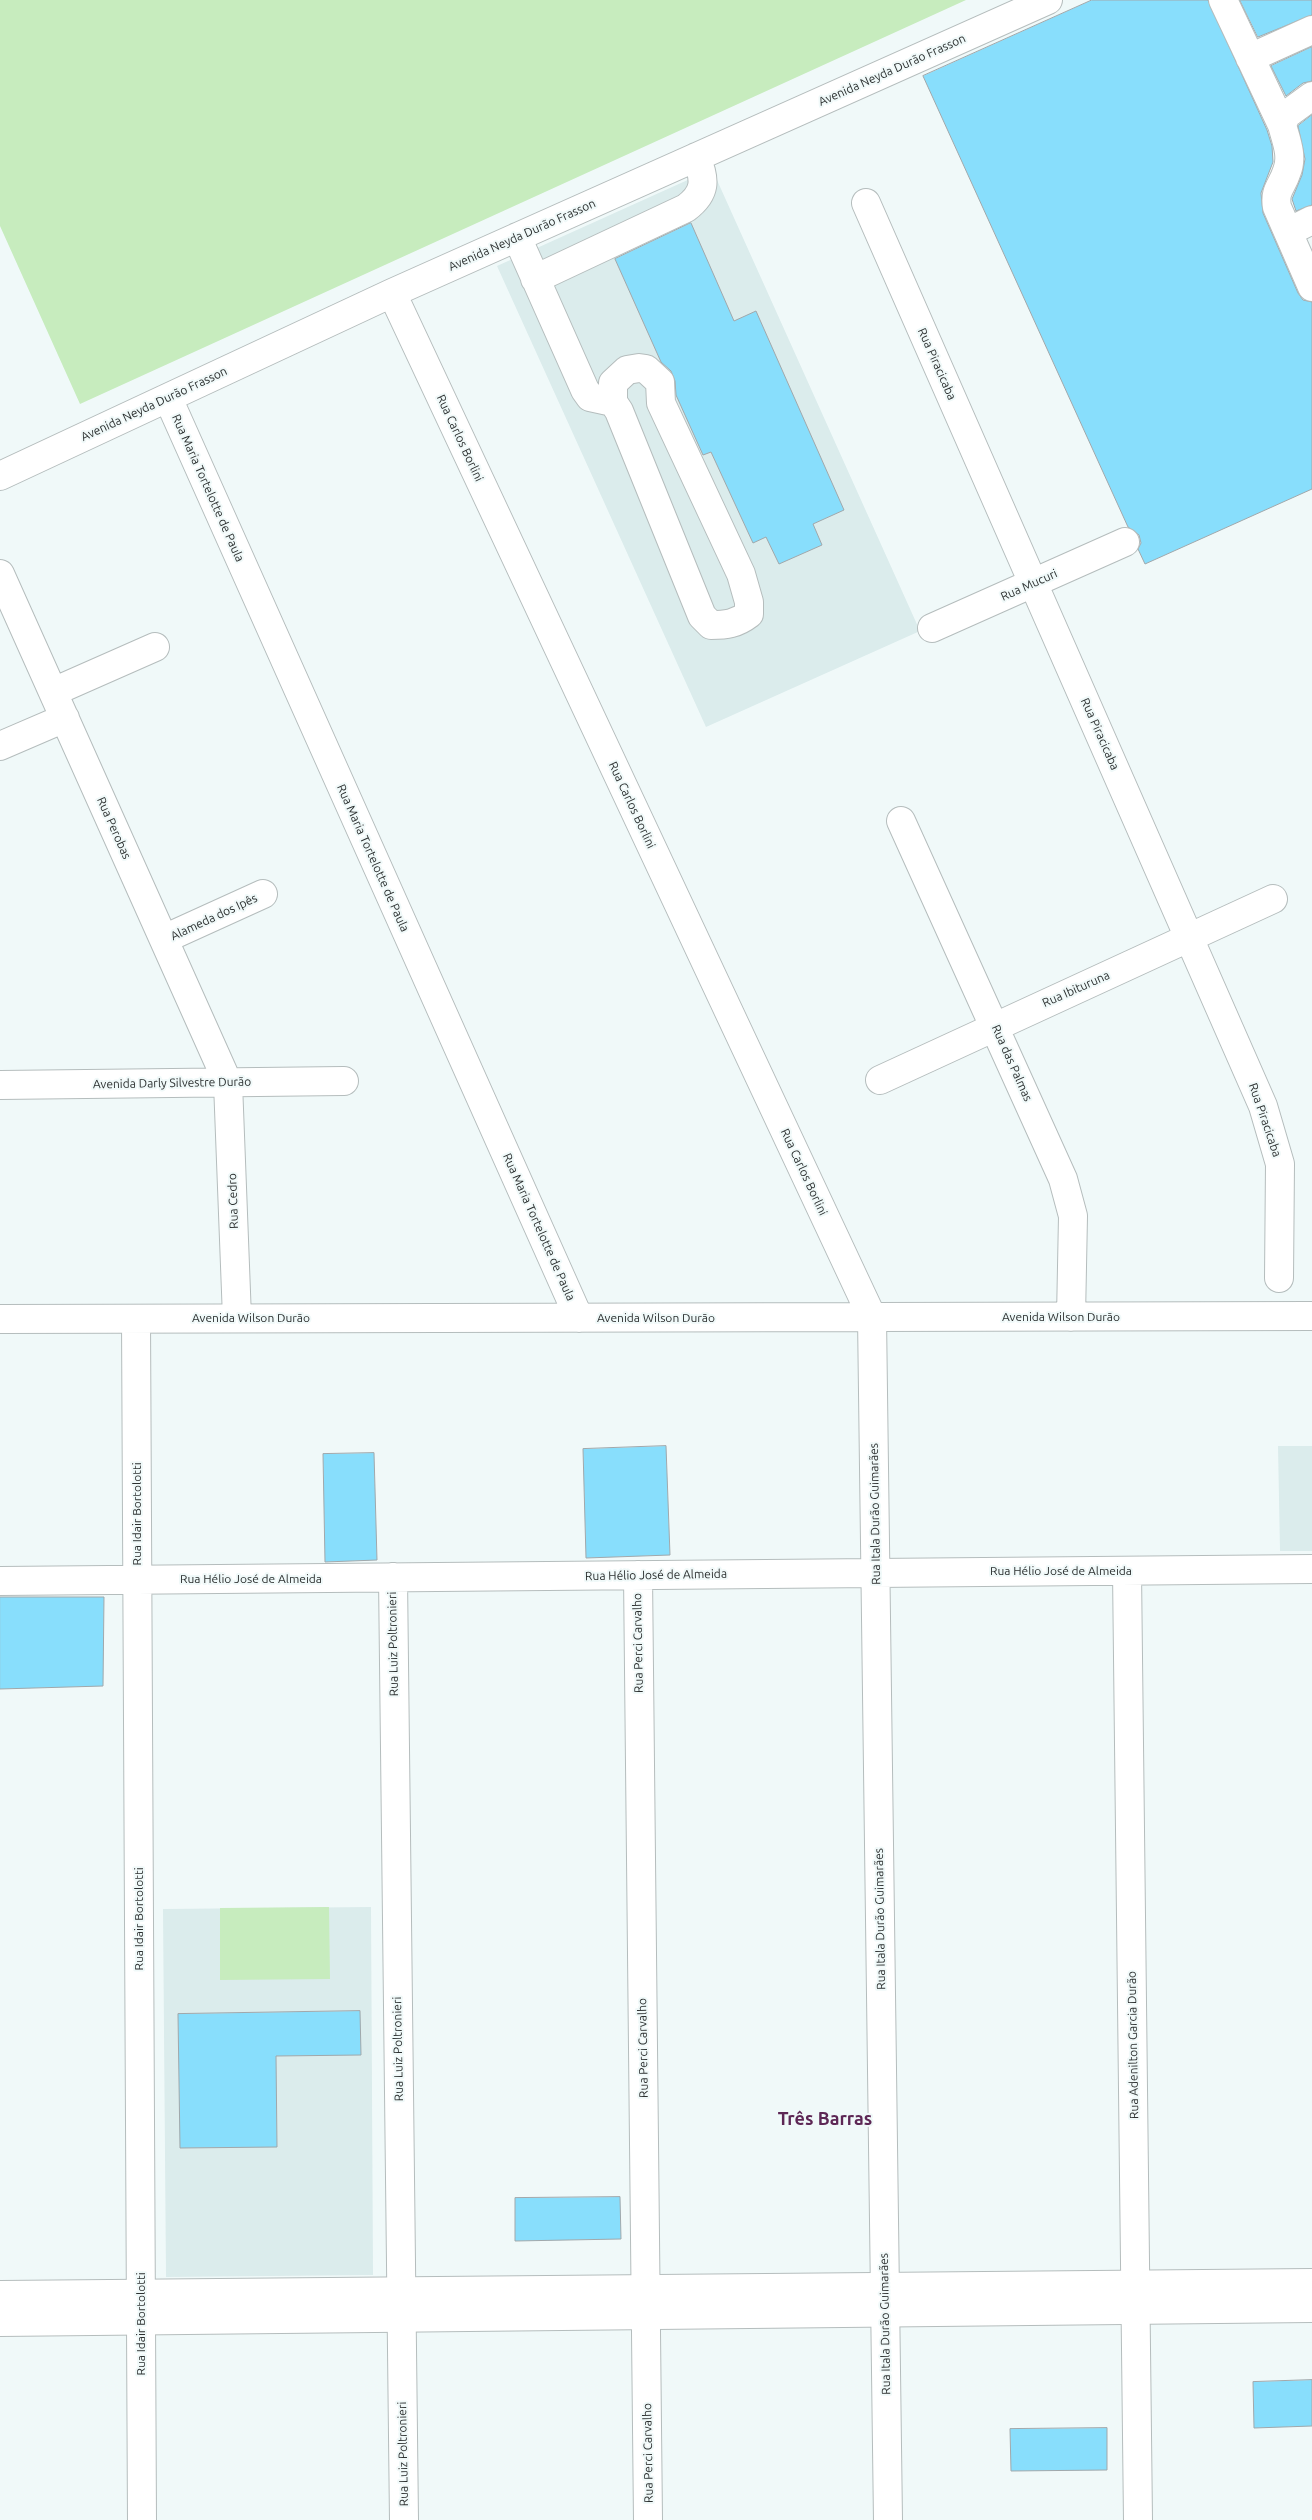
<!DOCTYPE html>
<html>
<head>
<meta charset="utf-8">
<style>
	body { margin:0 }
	canvas { display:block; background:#f0f9f9 }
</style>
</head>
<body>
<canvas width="1312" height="2520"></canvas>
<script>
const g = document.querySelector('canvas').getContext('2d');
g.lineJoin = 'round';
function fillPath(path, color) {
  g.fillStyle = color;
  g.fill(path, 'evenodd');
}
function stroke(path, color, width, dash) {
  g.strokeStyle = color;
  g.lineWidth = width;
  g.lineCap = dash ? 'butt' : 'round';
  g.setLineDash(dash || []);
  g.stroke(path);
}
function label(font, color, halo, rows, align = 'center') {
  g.font = font + ' Ubuntu,sans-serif';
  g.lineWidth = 4;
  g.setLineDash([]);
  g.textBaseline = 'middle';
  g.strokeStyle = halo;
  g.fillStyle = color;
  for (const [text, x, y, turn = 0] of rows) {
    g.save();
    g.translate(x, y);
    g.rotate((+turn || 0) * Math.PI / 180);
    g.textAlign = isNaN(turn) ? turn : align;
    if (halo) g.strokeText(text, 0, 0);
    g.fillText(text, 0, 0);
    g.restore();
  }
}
fillPath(new Path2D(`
	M712 169 920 631 706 727 497 266Z
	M1278 1446H1312V1551H1280Z
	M371 1907 373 2275 166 2277 163 1909Z`), '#dbecec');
fillPath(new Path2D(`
	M0 0H966L80 404 0 226Z
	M329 1907 330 1979 220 1980V1908Z`), '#c7ecbe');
const building = new Path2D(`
	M1092 0H1208L1267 130 1272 146 1273 162 1261 193 1263 213 1298 293 1303 300 1312 302V489L1145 564 1138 549 1141 543 1139 535 1128 527 923 76Z
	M1240 0H1312V15L1258 37Z
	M1312 47V81L1303 83 1286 96 1271 66Z
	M1312 115V205L1296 211 1292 199 1302 175 1305 159 1298 126Z
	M691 223 734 321 756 311 844 510 813 524 822 545 779 564 766 537 753 543 711 452 703 455 676 395 675 381 671 371 661 362 615 259Z
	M666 1446 670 1555 586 1558 583 1449Z
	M374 1453 377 1560 325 1562 323 1454Z
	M0 1597H104L103 1686 0 1689Z
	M360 2011 361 2055 276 2056 277 2147 180 2148 178 2014Z
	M620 2197 621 2239 515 2241V2198Z
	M1312 2380V2426L1254 2428 1253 2382Z
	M1107 2428V2470L1011 2471 1010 2429Z`);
fillPath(building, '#88defc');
stroke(building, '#a1a8ab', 1);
const minor = new Path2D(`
	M1223 0 1282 125
	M1250 58 1312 30
	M1312 96 1286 115 1282 125C1286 140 1293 156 1287 171 1282 187 1274 190 1277 207L1312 287
	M866 203 1263 1106 1280 1164 1279 1278
	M1288 232 1312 220
	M517 237 585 390 590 397 613 402
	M535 279 686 208C706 193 706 180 696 157
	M392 293 872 1317 888 2520
	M639 368 646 369 660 382 661 403 741 574 749 602V614C736 624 726 625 711 625L702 616 619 411 613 402V383L627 370Z
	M168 398 579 1318
	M0 476 392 293 1048 0
	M0 574 228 1083 237 1318
	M932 628 1125 542
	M53 692 155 647
	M0 746 65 718
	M901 821 1063 1179 1073 1216 1071 1317
	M164 939 263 894
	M880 1080 1273 899
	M0 1085 344 1081
	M0 1319 1312 1316
	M136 1319 142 2520
	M1127 1571 1138 2520
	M638 1575 648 2520
	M393 1577 404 2520
	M0 1581 1312 1569`);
const major = new Path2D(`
	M0 2295 1312 2283
	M0 2322 1312 2308`);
stroke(minor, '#b5bdbd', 30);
stroke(major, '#b5bdbd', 30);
stroke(minor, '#fff', 28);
stroke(major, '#fff', 28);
label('12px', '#2c3030', '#f0f9f9', [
	["Avenida Neyda Durão Frasson",892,70,-24],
	["Avenida Neyda Durão Frasson",522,235,-24],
	["Rua Piracicaba",937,364,66],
	["Avenida Neyda Durão Frasson",154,404,-25],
	["Rua Carlos Borlini",460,438,65],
	["Rua Maria Tortelotte de Paula",208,488,66],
	["Rua Mucuri",1029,585,-24],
	["Rua Piracicaba",1100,734,66],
	["Rua Carlos Borlini",632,805,65],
	["Rua Perobas",114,828,66],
	["Rua Maria Tortelotte de Paula",373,858,66],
	["Alameda dos Ipês",214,917,-25],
	["Rua Ibituruna",1076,989,-24],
	["Rua das Palmas",1012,1063,66],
	["Avenida Darly Silvestre Durão",172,1083,-1],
	["Rua Piracicaba",1265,1120,71],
	["Rua Carlos Borlini",804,1172,65],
	["Rua Cedro",233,1201,-92],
	["Rua Maria Tortelotte de Paula",539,1227,66],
	["Avenida Wilson Durão",1061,1317],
	["Avenida Wilson Durão",251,1318],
	["Avenida Wilson Durão",656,1318],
	["Rua Idair Bortolotti",137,1514,-90],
	["Rua Itala Durão Guimarães",875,1514,-91],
	["Rua Hélio José de Almeida",1061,1571],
	["Rua Hélio José de Almeida",656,1575,-1],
	["Rua Hélio José de Almeida",251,1579],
	["Rua Perci Carvalho",638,1643,-91],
	["Rua Luiz Poltronieri",393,1644,-91],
	["Rua Idair Bortolotti",139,1919,-90],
	["Rua Itala Durão Guimarães",880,1919,-91],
	["Rua Adenilton Garcia Durão",1133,2045,-91],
	["Rua Perci Carvalho",643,2048,-91],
	["Rua Luiz Poltronieri",398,2049,-91],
	["Rua Idair Bortolotti",141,2324,-90],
	["Rua Itala Durão Guimarães",885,2324,-91],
	["Rua Perci Carvalho",648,2453,-91],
	["Rua Luiz Poltronieri",403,2454,-91]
]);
label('bold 18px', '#5d2755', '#f0f9f9', [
	["Três Barras",825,2119]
]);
</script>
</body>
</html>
